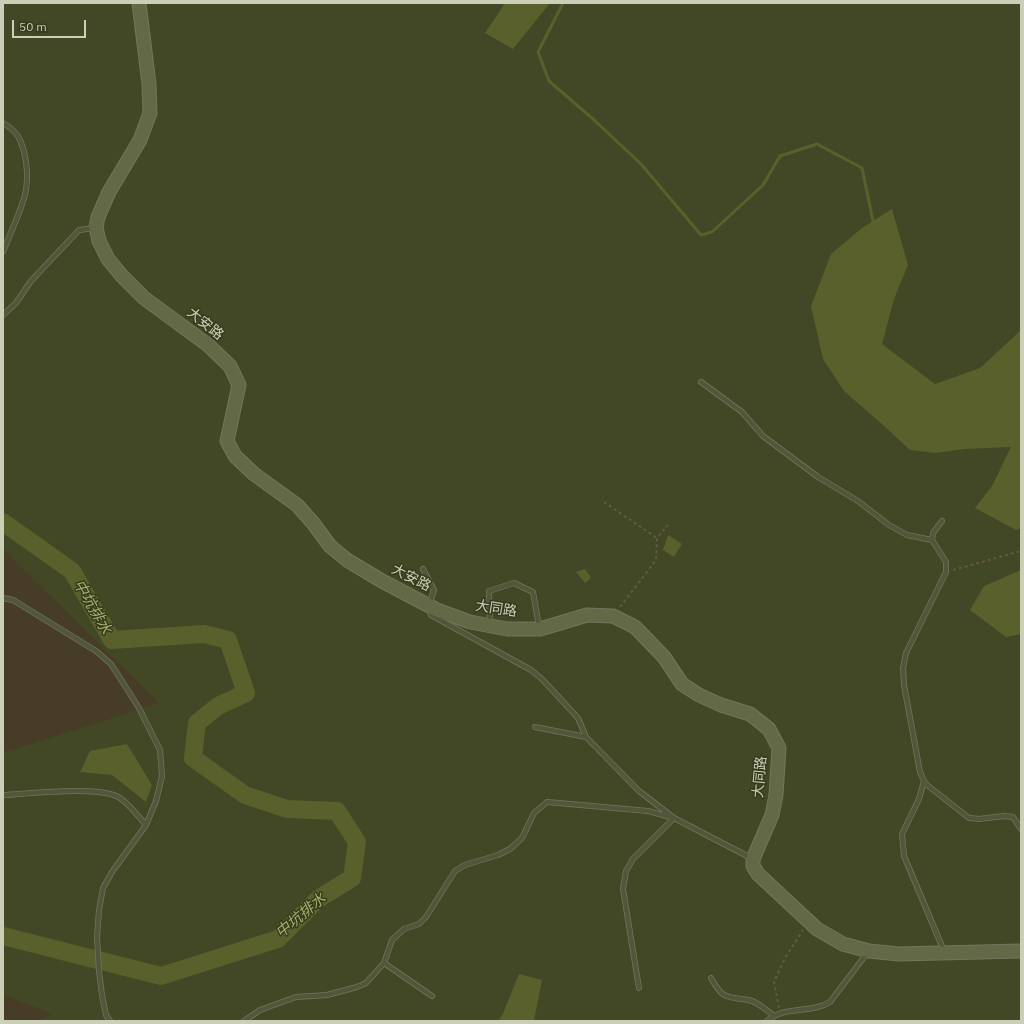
<!DOCTYPE html>
<html>
<head>
<meta charset="utf-8">
<style>
	body { margin:0 }
	#map { position:relative; width:1024px; height:1024px; overflow:hidden; background:#424725; font-family:"IBM Plex Sans",sans-serif }
	canvas { display:block }
	.frame { position:absolute; inset:0; border:4px solid #cbcfb8; pointer-events:none }
	.scale { position:absolute; left:12px; top:20px; width:74px; height:18px; box-sizing:border-box; border:2px solid #cbcfb8; border-top:0; padding-left:5px; font-size:12px; line-height:14px; white-space:nowrap; color:#cbcfb8; -webkit-text-stroke:3px #373b1e; paint-order:stroke }
</style>
</head>
<body>
<div id="map">
<canvas width="1024" height="1024"></canvas>
<div class="frame"></div>
<div class="scale">50 m</div>
</div>
<script>
const g = document.querySelector('canvas').getContext('2d');
g.lineJoin = 'round';
function fillPath(path, color) {
  g.fillStyle = color;
  g.fill(path, 'evenodd');
}
function stroke(path, color, width, dash) {
  g.strokeStyle = color;
  g.lineWidth = width;
  g.lineCap = dash ? 'butt' : 'round';
  g.setLineDash(dash || []);
  g.stroke(path);
}
function label(font, color, halo, rows, align = 'center') {
  g.font = font + ' "IBM Plex Sans","Noto Sans TC",sans-serif';
  g.lineWidth = 3;
  g.setLineDash([]);
  g.textBaseline = 'middle';
  g.strokeStyle = halo;
  g.fillStyle = color;
  for (const [text, x, y, turn = 0] of rows) {
    g.save();
    g.translate(x, y);
    g.rotate((+turn || 0) * Math.PI / 180);
    g.textAlign = isNaN(turn) ? turn : align;
    if (halo) g.strokeText(text, 0, 0);
    g.fillText(text, 0, 0);
    g.restore();
  }
}
fillPath(new Path2D(`
	M3 548 18 564 159 703 32 744 3 752Z
	M3 995 53 1014 39 1021H3Z`), '#473d27');
fillPath(new Path2D(`
	M505 3H550L513 49 485 33Z
	M892 209 908 265 894 299 882 344 935 384 980 368 1021 330V528L1016 530 975 508 992 486 1011 447 964 449 936 453 910 450 883 425 844 391 823 359 811 306 831 254 862 228Z
	M668 535 682 544 674 557 663 550Z
	M585 569 591 578 585 583 576 572Z
	M1021 570V634L1006 637 970 610 984 586Z
	M127 744 152 785 146 802 112 775 80 772 90 751Z
	M519 974 542 980 534 1021H498L502 1016Z`), '#59602b');
stroke(new Path2D(`
	M563 3 538 52 549 81 593 119 641 164 701 235 712 232 763 185 780 156 817 144 862 168 873 221`), '#59602b', 3);
stroke(new Path2D(`
	M3 522 72 571 112 640 204 634 228 640 246 693 218 706 197 723 193 758 245 795 287 809 337 811 357 842 352 878 318 899 278 939 161 976 3 936`), '#59602b', 18);
const lane = new Path2D(`
	M3 123C10 127 17 133 20 140 27 156 29 178 25 195 20 213 10 234 3 252
	M3 315 16 303 31 281 79 230 95 228
	M701 382 742 412 763 436 818 477 858 501 889 525 907 535 932 540
	M942 521 933 533 932 540 946 562V572L906 653 903 668 904 685 920 772 924 781 927 785 969 818 979 819 1004 816 1013 817 1021 829
	M423 569 434 590 429 606 431 615 531 670 542 679 578 718 586 737 639 791 674 818 751 858
	M3 598 13 600 96 651 111 664 139 708 160 750 162 776 156 801 146 825 112 872 103 888 99 910 97 937 99 971 102 995 106 1015 110 1021
	M490 624 489 591 514 583 533 592 539 627
	M535 727 586 737
	M924 781 919 799 902 834 904 856 944 951
	M3 795C28 794 101 785 120 798 130 805 138 816 146 825
	M384 963 392 940 404 929 419 924 426 917 455 871 465 865 498 855 510 849 522 838 534 813 547 802 648 811 674 818 633 859 626 871 623 889 639 988
	M711 978C724 1001 726 996 749 1000 758 1002 766 1010 773 1015
	M244 1021 260 1010 296 997 327 995 357 987 366 983 384 963 432 996
	M767 1021C784 1005 811 1014 830 1002L868 952`);
const secondary = new Path2D(`
	M139 3 149 84 150 113 140 140 109 192 98 217 96 227 99 241 108 259 122 276 144 298 208 345 230 366 239 385 227 441 235 456 254 474 297 505 313 523 330 546 347 560 382 581 437 610 470 622 507 629H540L587 615 613 616 635 627 664 657 682 684 699 695 721 705 750 714 769 729 779 748 776 795 772 815 753 859V866L758 874 817 929 843 944 869 951 899 954 1021 951`);
stroke(lane, '#72765b', 6);
stroke(secondary, '#72765b', 15);
stroke(new Path2D(`
	M604 502 657 538
	M953 570 1021 551
	M620 607 656 560 657 538 668 525
	M779 1008 774 982 785 958 803 930`), '#635946', 2, [3, 3]);
stroke(lane, '#52563a', 4.5);
stroke(secondary, '#636947', 13);
label('14px', '#cbcfb8', '#373b1e', [
	["大安路",205,324,39],
	["大安路",411,578,27],
	["大同路",496,609,9],
	["大同路",760,777,-85]
]);
label('italic 15px', '#a8b16e', '#373b1e', [
	["中坑排水",92,607,60],
	["中坑排水",301,916,-40]
]);
</script>
</body>
</html>
